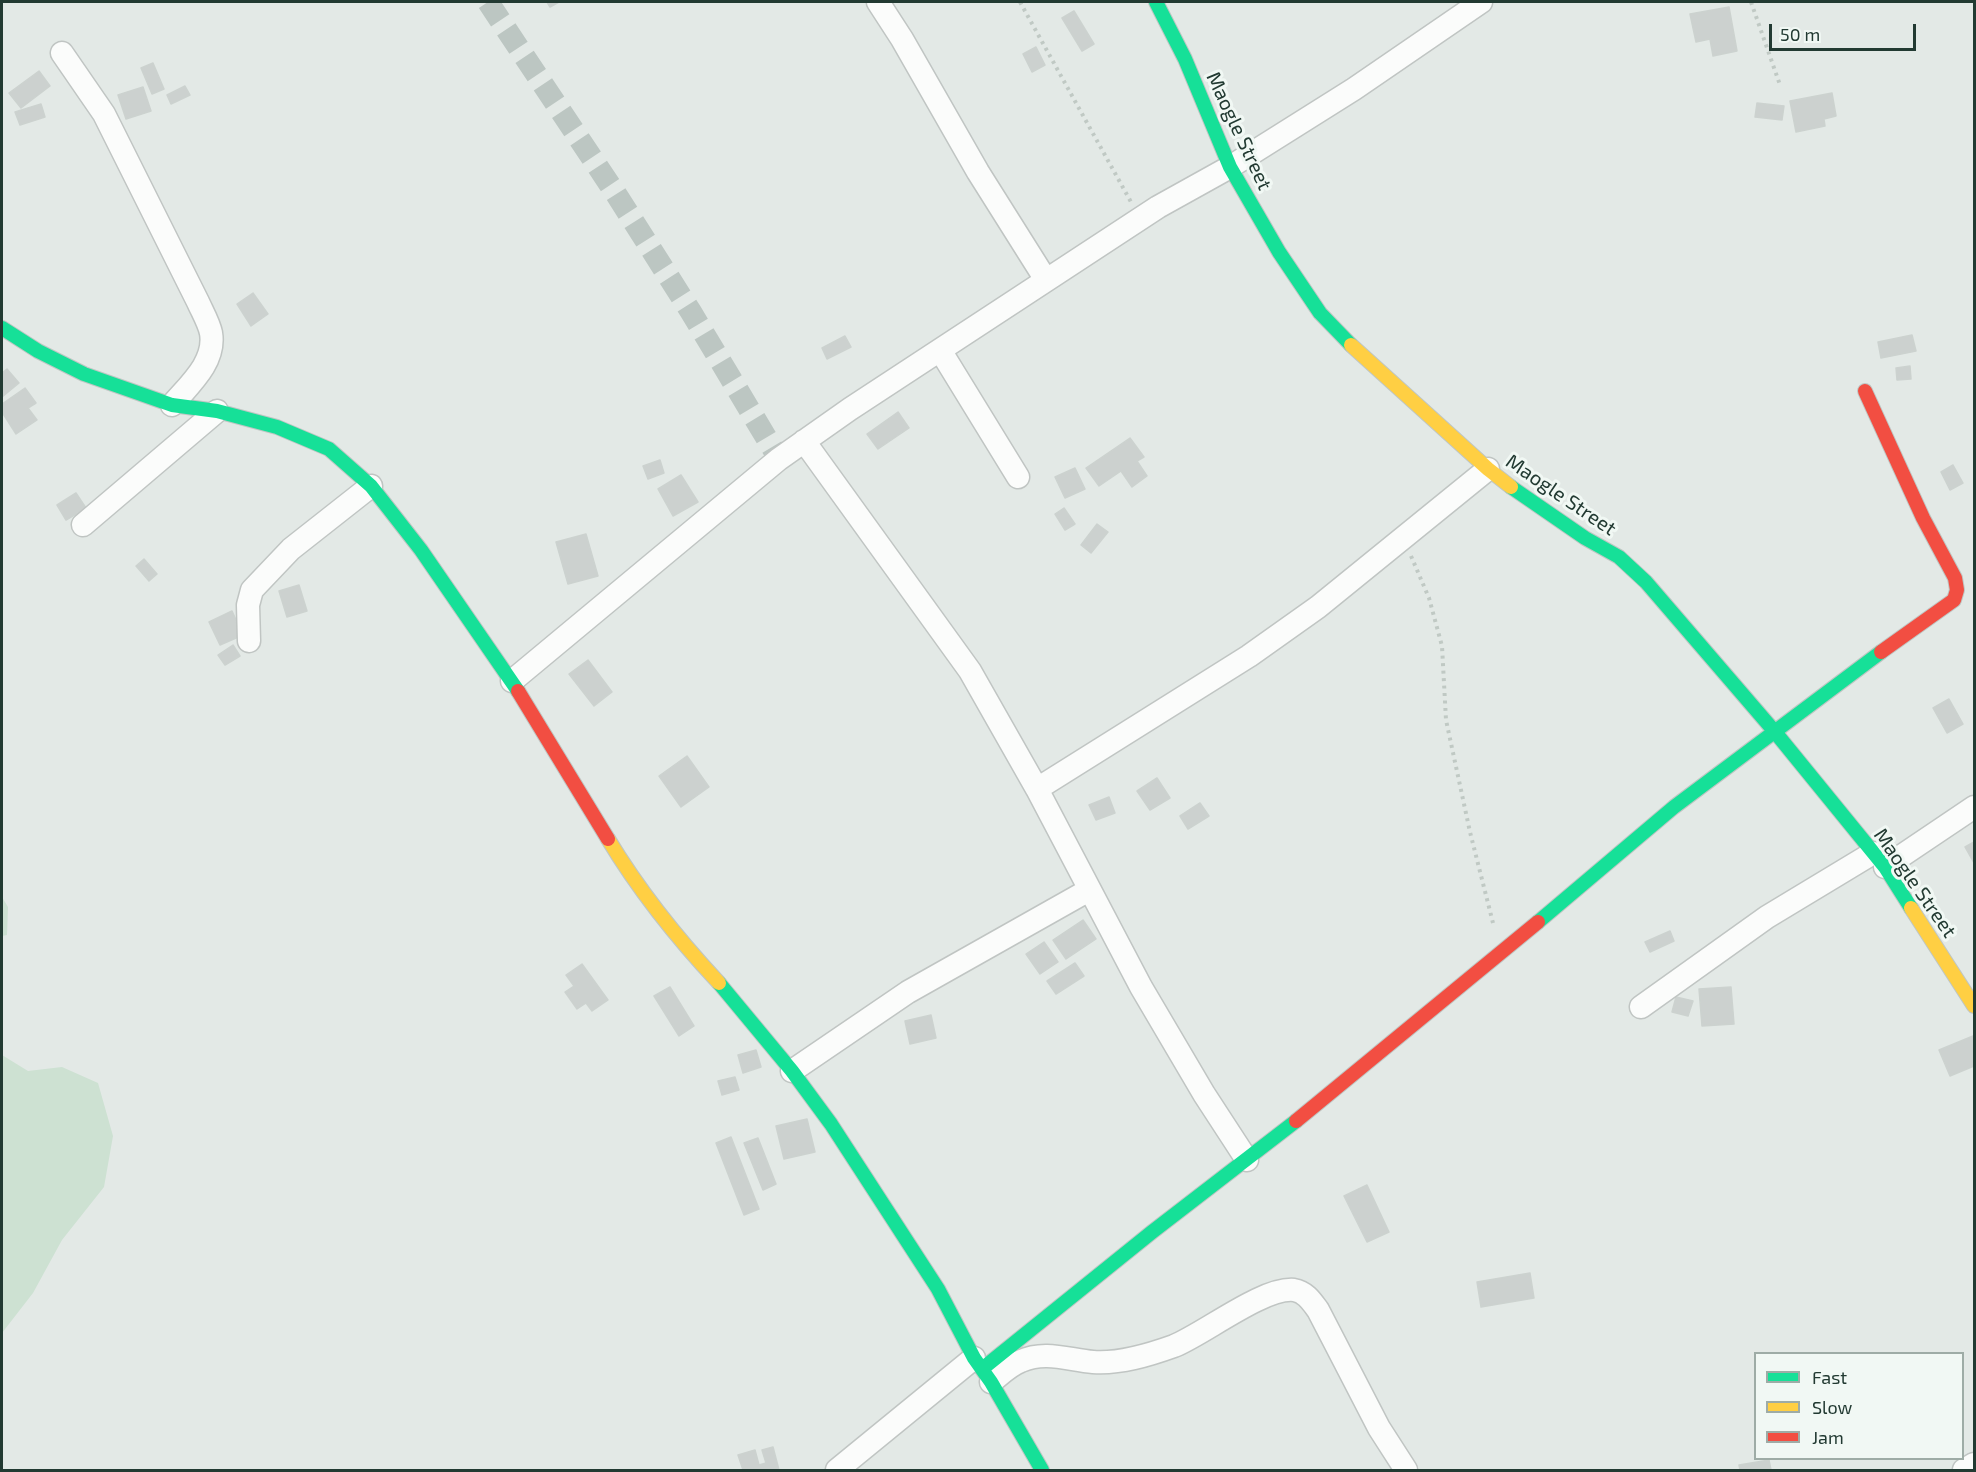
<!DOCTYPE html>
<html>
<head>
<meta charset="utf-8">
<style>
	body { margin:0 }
	#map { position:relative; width:1976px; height:1472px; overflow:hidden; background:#e3e9e6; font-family:"Exo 2",sans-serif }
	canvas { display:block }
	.frame { position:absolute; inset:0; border:3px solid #223a32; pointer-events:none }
	.legend { position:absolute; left:1754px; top:1352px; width:210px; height:108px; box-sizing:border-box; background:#f1f8f4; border:2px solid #9eaca6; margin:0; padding:8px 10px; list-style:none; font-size:18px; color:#223a32 }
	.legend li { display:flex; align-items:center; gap:12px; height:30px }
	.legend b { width:30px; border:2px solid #9eaca6 }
	.scale { position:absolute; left:1769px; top:24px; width:147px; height:27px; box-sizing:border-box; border:3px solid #223a32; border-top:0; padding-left:8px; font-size:18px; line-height:21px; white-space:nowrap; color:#223a32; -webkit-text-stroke:4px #f1f8f4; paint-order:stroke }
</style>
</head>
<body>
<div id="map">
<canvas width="1976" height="1472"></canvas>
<div class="frame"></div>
<ul class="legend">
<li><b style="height:8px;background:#16e098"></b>Fast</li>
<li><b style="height:8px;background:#ffcf43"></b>Slow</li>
<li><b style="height:8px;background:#f24e42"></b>Jam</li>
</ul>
<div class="scale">50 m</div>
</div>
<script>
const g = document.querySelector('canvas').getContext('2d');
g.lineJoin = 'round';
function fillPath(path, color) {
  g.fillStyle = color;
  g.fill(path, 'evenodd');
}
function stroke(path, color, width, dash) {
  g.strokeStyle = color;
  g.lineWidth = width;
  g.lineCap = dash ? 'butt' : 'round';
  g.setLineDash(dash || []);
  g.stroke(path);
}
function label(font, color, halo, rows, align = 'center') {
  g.font = font + ' "Exo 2",sans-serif';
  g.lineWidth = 6;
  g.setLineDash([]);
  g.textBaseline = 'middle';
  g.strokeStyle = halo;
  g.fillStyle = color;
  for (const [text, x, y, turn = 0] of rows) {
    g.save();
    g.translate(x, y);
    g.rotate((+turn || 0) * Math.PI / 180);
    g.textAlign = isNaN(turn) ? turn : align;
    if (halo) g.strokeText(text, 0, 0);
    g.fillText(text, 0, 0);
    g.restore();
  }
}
fillPath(new Path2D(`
	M2 897 8 907 7 935 2 936Z
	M2 1055 28 1071 62 1067 98 1083 113 1136 104 1187 62 1240 33 1293 2 1333Z`), '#cde1d2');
const building = new Path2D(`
	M547 2H559L550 7Z
	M1729 7 1737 51 1713 56 1710 39 1696 42 1690 14Z
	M1074 11 1094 44 1082 51 1062 18Z
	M1036 47 1045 65 1032 72 1023 54Z
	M153 63 164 89 152 94 141 68Z
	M39 71 50 86 21 108 9 93Z
	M185 86 190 95 171 104 167 95Z
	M143 87 151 111 126 119 118 95Z
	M1832 93 1836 116 1824 119 1825 126 1796 132 1790 101Z
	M1757 103 1784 106 1782 120 1755 117Z
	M41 104 45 117 20 125 15 112Z
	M253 293 268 314 251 326 237 304Z
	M1912 335 1916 351 1881 358 1878 342Z
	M845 336 851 347 827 359 822 348Z
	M1910 366 1911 379 1897 380 1896 368Z
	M7 369 19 383 2 397V373Z
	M25 388 36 403 28 408 37 420 16 434 2 412V404Z
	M898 412 909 428 878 449 867 434Z
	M1130 438 1144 457 1137 461 1147 476 1132 487 1121 471 1099 486 1086 468Z
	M660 460 664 473 648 479 643 466Z
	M1953 465 1963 483 1950 490 1941 472Z
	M1075 468 1085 489 1065 498 1055 477Z
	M681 475 698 502 673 516 658 489Z
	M76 493 86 508 66 520 57 505Z
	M1064 508 1075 524 1065 530 1055 514Z
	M1097 524 1108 532 1091 553 1081 545Z
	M586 534 598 576 568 584 556 542Z
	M144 559 157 574 149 581 136 566Z
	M299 585 307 611 287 617 279 591Z
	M232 611 243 635 220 645 209 622Z
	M233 645 240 656 225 665 218 655Z
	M588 660 612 692 594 706 569 674Z
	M1949 699 1963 724 1947 733 1933 708Z
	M687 756 709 787 681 807 659 776Z
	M1157 778 1170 798 1150 810 1137 791Z
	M1109 797 1115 813 1096 820 1089 805Z
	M1200 803 1209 816 1188 829 1180 816Z
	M1974 842V863L1965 847Z
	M1083 920 1096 939 1066 959 1053 940Z
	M1670 931 1674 941 1650 952 1645 942Z
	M1044 942 1058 962 1040 974 1026 954Z
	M1075 963 1084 976 1056 994 1047 981Z
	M582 964 608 1000 592 1011 586 1003 577 1009 565 992 574 986 566 975Z
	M670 987 694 1026 679 1036 654 996Z
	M1731 987 1734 1024 1702 1026 1699 989Z
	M1676 997 1693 1001 1688 1016 1672 1012Z
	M931 1015 936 1038 910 1044 905 1021Z
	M1973 1036 1974 1041V1066L1950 1076 1939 1050Z
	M756 1050 761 1067 743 1073 738 1055Z
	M735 1077 739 1090 722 1095 718 1081Z
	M807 1119 815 1152 784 1159 776 1126Z
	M731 1137 759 1209 744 1215 716 1143Z
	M758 1138 776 1184 763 1190 744 1143Z
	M1367 1185 1389 1232 1367 1242 1344 1196Z
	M1530 1273 1534 1298 1481 1307 1477 1282Z
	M773 1447 779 1470H743L738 1455 755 1450 759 1465 766 1463 762 1450Z
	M1769 1460 1771 1470H1740L1739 1465Z`);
fillPath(building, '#ccd1cf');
stroke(building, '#ccd2cf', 1.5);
stroke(new Path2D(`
	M488 2 616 194 691 312 779 459`), '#bcc6c2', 22, [22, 11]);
const street = new Path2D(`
	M878 2 902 39 978 172 1046 280
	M62 53 104 114 198 302C202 311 209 323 211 333 216 362 189 385 172 405
	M940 350 1018 477
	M804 441 970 671 1037 789 1141 987 1204 1094 1247 1160
	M83 525 217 411
	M249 641 248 605 252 590 291 549 371 486
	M512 681 779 459 850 409 1158 207 1230 167 1354 89 1481 2
	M1037 789 1249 656 1318 607 1488 469
	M1885 867 1974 807
	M1641 1007 1767 917 1873 853
	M792 1071 908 992 1089 890
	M991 1382C1000 1375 1010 1365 1021 1361 1045 1350 1069 1360 1093 1362 1120 1364 1149 1355 1174 1346 1204 1334 1263 1287 1294 1290 1306 1292 1312 1302 1318 1310L1379 1428 1406 1470
	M837 1470 974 1358
	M1964 1470 1974 1464`);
const fast = new Path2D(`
	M1156 2 1185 59 1230 167 1279 252 1320 313 1351 345
	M2 328 38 351 84 374 172 405 217 411 277 427 329 449 371 486 421 550 518 691
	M1511 487 1585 538 1619 557 1646 582 1775 732 1885 867 1911 908
	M1538 922 1674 807 1881 652
	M719 983 792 1071 831 1124 938 1289 974 1358 991 1382 1042 1470
	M982 1369 1152 1232 1296 1121`);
const slow = new Path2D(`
	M1351 345 1488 469 1511 487
	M608 839C640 892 676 937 719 983
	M1911 908 1974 1006`);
const jam = new Path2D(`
	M1865 391 1923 518 1955 578 1957 590 1954 600 1881 652
	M518 691 608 839
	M1296 1121 1538 922`);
stroke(street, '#c0c5c3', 25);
stroke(fast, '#bfc6c3', 16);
stroke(slow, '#bfc6c3', 16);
stroke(jam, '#bfc6c3', 16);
stroke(new Path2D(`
	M1020 2 1131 202
	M1751 2 1780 85
	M1411 556 1429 598 1442 646 1446 720 1470 832 1494 927`), '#c0c9c4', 4, [3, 4.5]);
stroke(street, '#fbfcfb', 22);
stroke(fast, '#16e098', 14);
stroke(slow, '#ffcf43', 14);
stroke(jam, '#f24e42', 14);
label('20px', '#223a32', '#f1f8f4', [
	["Maogle Street",1239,131,65],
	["Maogle Street",1561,495,34],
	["Maogle Street",1915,883,55]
]);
</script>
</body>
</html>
